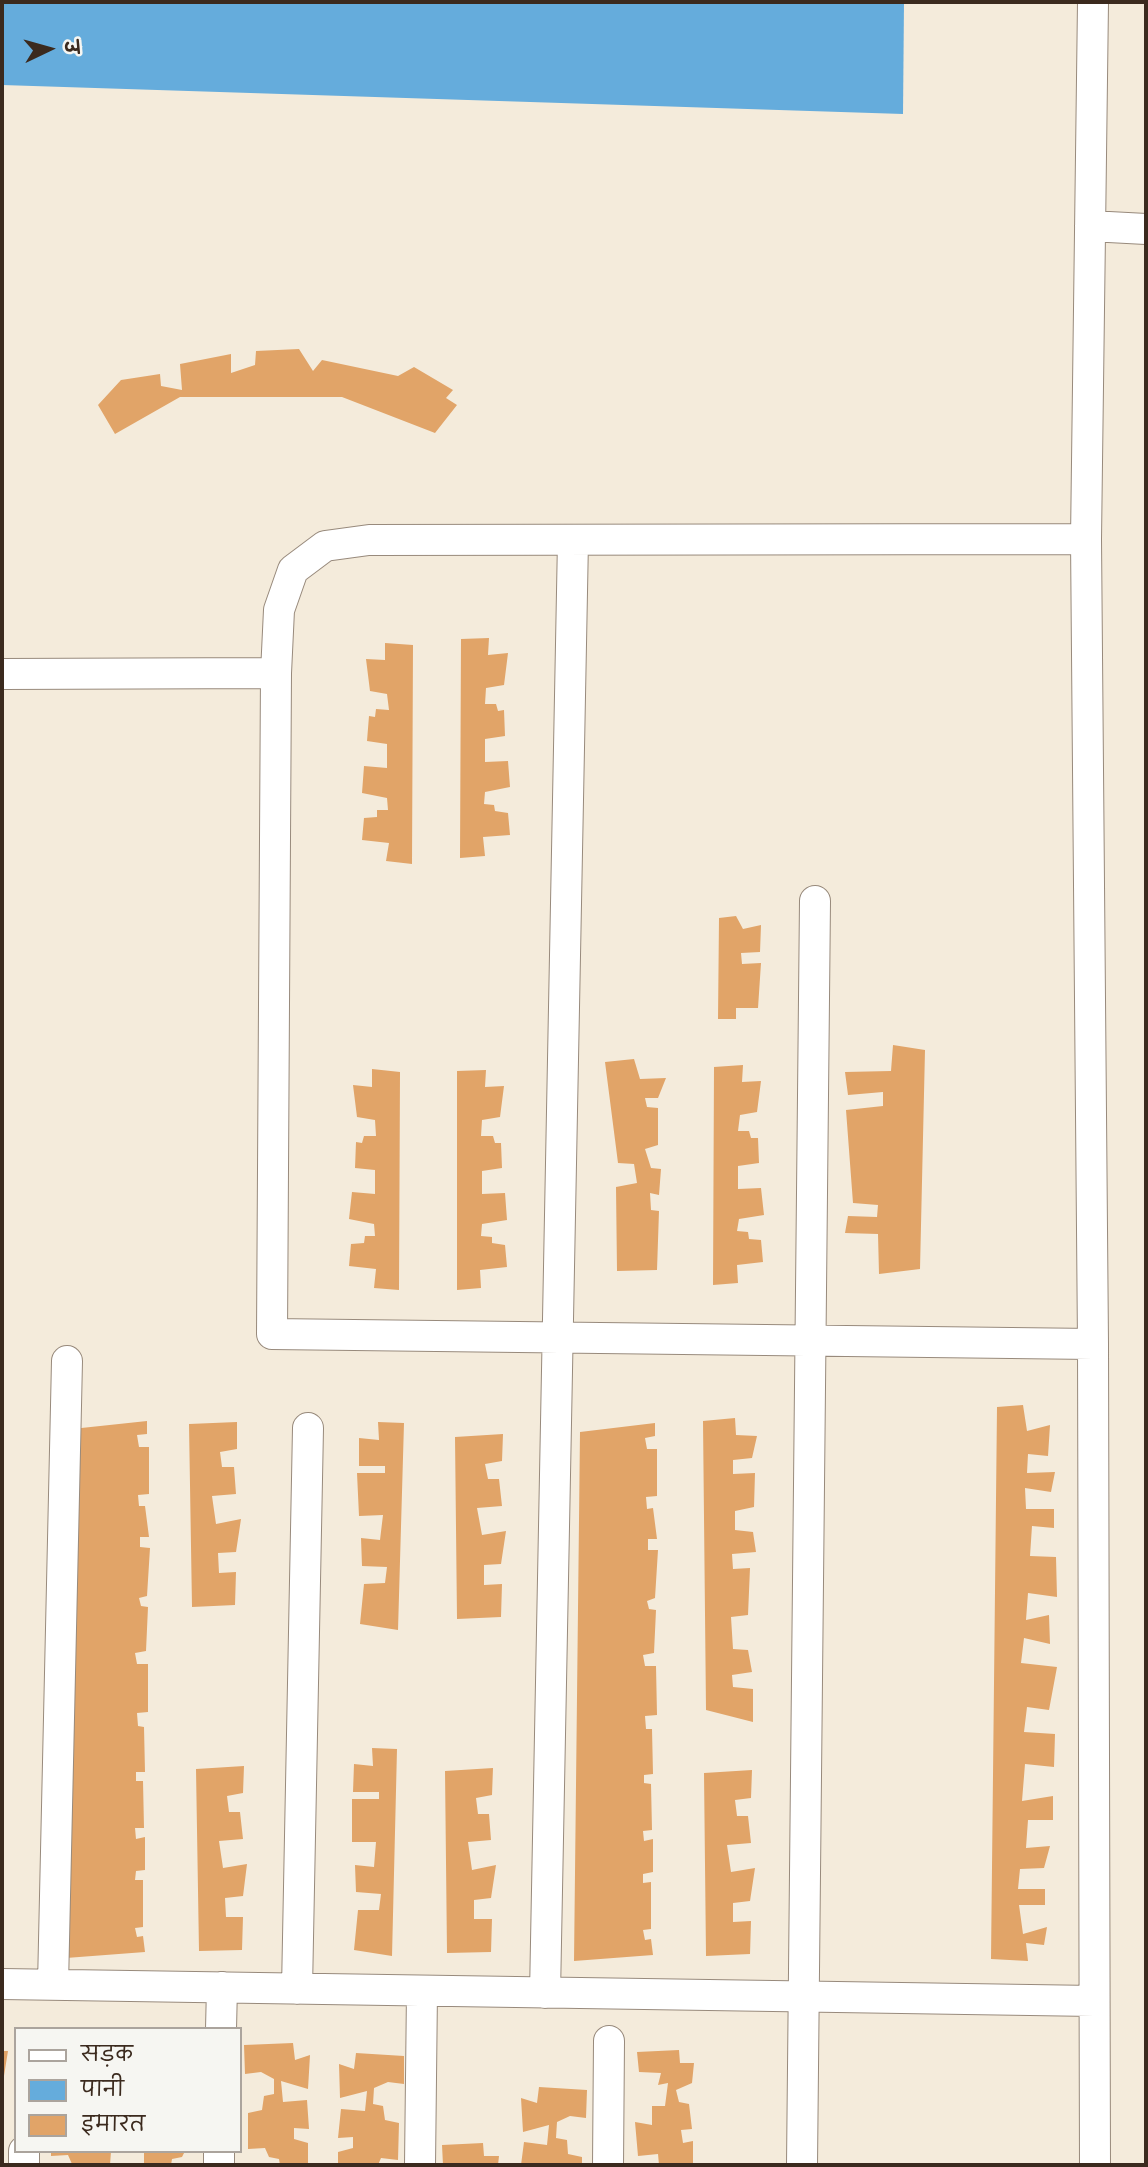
<!DOCTYPE html>
<html>
<head>
<meta charset="utf-8">
<style>
	body { margin:0 }
	#map { position:relative; width:1148px; height:2167px; overflow:hidden; background:#f4ebdb; font-family:Mynerve,"Playpen Sans Deva",sans-serif }
	canvas { display:block }
	.frame { position:absolute; inset:0; border:4px solid #3b2a1e; pointer-events:none }
	.legend { position:absolute; left:14px; top:2027px; width:228px; height:126px; box-sizing:border-box; background:#f6f6f2; border:2px solid #aba49d; margin:0; padding:9px 12px; list-style:none; font-size:21px; color:#3b2a1e }
	.legend li { display:flex; align-items:center; gap:14px; height:35px }
	.legend b { width:35px; border:2px solid #aba49d }
	.north { position:absolute; left:14px; top:14px; width:70px; height:70px; -webkit-text-stroke:5px #f6f6f2; paint-order:stroke; rotate:85deg; font-size:19px; font-weight:700; line-height:28px; text-align:center; color:#3b2a1e }
	.north::after { content:''; display:block; margin:auto; width:24px; height:32px; background:#3b2a1e; clip-path:polygon(50% 0,100% 100%,50% 72%,0 100%) }
</style>
</head>
<body>
<div id="map">
<canvas width="1148" height="2167"></canvas>
<div class="frame"></div>
<ul class="legend">
<li><b style="height:9px;background:#fff"></b>सड़क</li>
<li><b style="height:19px;background:#65acdc"></b>पानी</li>
<li><b style="height:19px;background:#e1a468"></b>इमारत</li>
</ul>
<div class="north">उ</div>
</div>
<script>
const g = document.querySelector('canvas').getContext('2d');
g.lineJoin = 'round';
function fillPath(path, color) {
  g.fillStyle = color;
  g.fill(path, 'evenodd');
}
function stroke(path, color, width, dash) {
  g.strokeStyle = color;
  g.lineWidth = width;
  g.lineCap = dash ? 'butt' : 'round';
  g.setLineDash(dash || []);
  g.stroke(path);
}
fillPath(new Path2D(`
	M2 2H904L903 114 2 85Z`), '#65acdc');
fillPath(new Path2D(`
	M299 349 313 371 322 360 398 376 414 367 453 390 446 398 457 405 435 433 342 397H180L115 434 98 405 121 380 160 374 161 386 182 390 180 364 231 354V373L255 365 256 351Z
	M489 638 488 655 508 653 504 685 486 688 485 704H496L498 711 504 710 505 736 485 739V762L508 761 510 787 485 792 484 804 494 805 495 811 508 813 510 835 483 837 485 856 460 858 461 639Z
	M385 643 413 645 412 864 386 861 389 843 362 840 364 818 377 817V810H388L387 798 362 793 364 766 387 768V744L367 741 369 716 375 717 376 709 389 710 387 694 370 691 366 659 385 660Z
	M736 916 743 929 761 925 760 952 741 953 742 964 761 963 758 1008H736V1019H718L719 918Z
	M893 1045 925 1050 920 1269 879 1274 878 1234 845 1233 848 1216 877 1217 878 1205 853 1203 846 1110 883 1106V1092L848 1095 845 1072 891 1071Z
	M634 1059 640 1079 666 1078 658 1098H645L647 1107 658 1108V1145L645 1149 651 1168 661 1169 659 1195 650 1193 651 1210 659 1211 657 1270 617 1271 616 1187 637 1183 634 1164 618 1163 605 1062Z
	M743 1065 742 1082 761 1081 757 1112 740 1115 738 1131H749L751 1138H758L759 1163 738 1166V1189L761 1188 764 1215 739 1219 737 1231 748 1232 749 1239 761 1240 763 1262 737 1265 738 1283 713 1285 714 1067Z
	M372 1069 400 1072 399 1290 374 1288 376 1269 349 1266 351 1244 364 1243 365 1236H375L374 1224 349 1219 352 1192 375 1194V1170L355 1168 356 1142 362 1143 364 1136H376L375 1120 357 1117 353 1085 372 1087Z
	M486 1070 485 1087 504 1086 500 1117 482 1120 481 1136H493L495 1143H501L502 1168 482 1171V1194L505 1193 507 1220 482 1224 481 1236 492 1237V1243L505 1245 507 1267 480 1270 481 1288 457 1290V1071Z
	M1023 1405 1027 1431 1050 1425 1048 1456 1028 1454 1027 1473 1055 1472 1051 1492 1025 1488 1026 1509H1054V1528L1032 1526 1030 1556 1056 1557 1057 1597 1028 1593 1026 1620 1049 1615 1050 1644 1024 1638 1021 1663 1057 1667 1049 1710 1027 1707 1024 1732 1055 1734 1054 1767 1025 1764 1022 1801 1053 1796V1820H1028L1026 1848 1050 1846 1044 1868 1020 1869 1018 1889H1045V1905H1019L1023 1934 1047 1927 1044 1945 1026 1943 1028 1961 991 1959 997 1407Z
	M735 1418 736 1435 757 1436 752 1458 733 1460V1474L755 1473 754 1507 735 1511V1530L753 1532 756 1552 732 1554 733 1569 750 1568 748 1615 731 1617 733 1649 748 1650 752 1672 732 1675 733 1687 753 1689V1722L706 1710 703 1421Z
	M147 1421V1434L137 1435 139 1447H149V1494L138 1495 139 1506H145L149 1537H140V1547L150 1548 147 1596 139 1598 141 1606 148 1607 146 1651 135 1653 137 1664H148V1712L137 1713 138 1726 144 1727 145 1772H136V1781H143L144 1828H135L136 1839 145 1837V1870L136 1871 135 1880H143V1927L135 1928 137 1937 143 1936 145 1952 66 1958 72 1429Z
	M237 1422V1449L220 1452 222 1467H234L236 1494 212 1496 216 1524 241 1519 236 1552 218 1553 219 1573 236 1572 235 1605 192 1607 189 1424Z
	M378 1422 404 1423 398 1630 360 1624 364 1584 385 1583 387 1567 362 1566 361 1538 380 1540 383 1515 359 1516 357 1473H385V1466H359V1438L379 1440Z
	M655 1423V1436L645 1438 647 1449H657V1496L646 1497 647 1509 653 1508 657 1539H648V1550H658L655 1598 647 1601 649 1609 656 1610 654 1653 643 1655 645 1666H656L657 1715 645 1716 646 1729H652L653 1774 644 1775V1783L651 1784 652 1830 643 1831 644 1841 653 1839V1872L643 1874V1883L651 1882V1929L643 1930 645 1940 651 1939 653 1955 574 1961 580 1432Z
	M503 1434 502 1461 485 1464 488 1479H499L502 1506 477 1508 482 1535 506 1531 501 1564 484 1565V1585L502 1584 501 1617 457 1619 455 1437Z
	M372 1748 397 1749 392 1956 354 1950 358 1910H379L381 1894 356 1892 355 1865 374 1867 376 1842H352V1799H379V1792H353L354 1764 373 1766Z
	M244 1766 243 1793 227 1796 229 1812H240L243 1839 219 1841 223 1868 247 1864 243 1896 225 1898 226 1917H243L242 1950 199 1951 196 1769Z
	M493 1768 492 1795 476 1798 478 1814H489L491 1840 468 1842 472 1870 496 1865 491 1898 474 1900V1919H492L491 1952 447 1953 445 1771Z
	M752 1770 751 1798 735 1800 737 1816H748L751 1843 727 1845 731 1872 755 1868 750 1901 733 1903V1922L751 1921 750 1954 706 1956 704 1773Z
	M293 2043 295 2060 310 2055 308 2089 281 2081 283 2102 307 2100 309 2129 294 2128V2139L308 2143V2165H280L279 2159 269 2157 265 2148 248 2149V2113L262 2110 264 2096 274 2094V2079L261 2072 245 2074 244 2045Z
	M679 2050 680 2063H694L692 2083 676 2090 679 2102 689 2104 692 2129 681 2130 683 2143 693 2141V2165H659L658 2154 638 2156 635 2122 652 2125V2106H665L668 2083 658 2085 661 2073 639 2072 637 2052Z
	M2 2051H8L3 2082H2Z
	M356 2053 404 2056V2084L388 2082 374 2088 373 2104 383 2106 385 2120 399 2123 398 2160 381 2158 378 2165H338V2152L353 2148V2137L338 2138 341 2109 365 2111 367 2091 340 2098 339 2064 354 2069Z
	M539 2087 587 2090 586 2118 570 2116 557 2122 556 2138 567 2140 568 2154 582 2157V2165H521L524 2142 547 2145 549 2125 523 2132 521 2098 537 2103Z
	M483 2143 484 2156H499L498 2165H443L442 2145Z
	M51 2151H111L110 2165 72 2164 68 2155 51 2156Z
	M144 2151H185L182 2157 172 2159 171 2165H144Z`), '#e1a468');
const minor = new Path2D(`
	M1093 2 1086 539 1093 1344 1095 2165
	M1090 226 1146 229
	M1086 539 369 540 325 546 293 570 279 610 276 673 272 1334 1093 1344
	M2 674 276 673
	M2 1984 1094 2001
	M53 1985 67 1361
	M297 1989 308 1428
	M545 1993 573 540
	M221 2029 222 1987
	M24 2165V2151
	M219 2165V2151
	M420 2165 422 1991
	M608 2165 609 2041
	M802 2165 815 901`);
stroke(minor, '#988a7c', 32);
stroke(minor, '#fff', 30);
</script>
</body>
</html>
